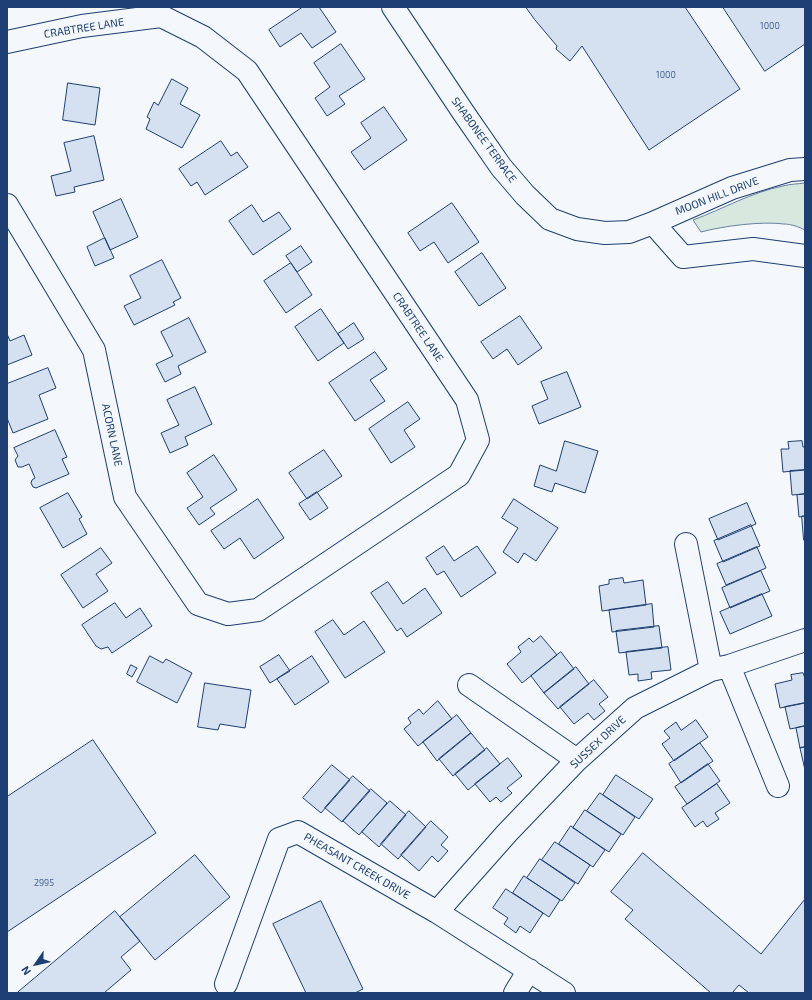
<!DOCTYPE html>
<html>
<head>
<meta charset="utf-8">
<style>
	body { margin:0 }
	#map { position:relative; width:812px; height:1000px; overflow:hidden; background:#f4f7fb; font-family:"Exo 2",sans-serif }
	canvas { display:block }
	.frame { position:absolute; inset:0; border:8px solid #1d3f73; pointer-events:none }
	.north { position:absolute; left:16px; top:944px; width:40px; height:40px; -webkit-text-stroke:3px #f4f7fb; paint-order:stroke; rotate:236deg; font-size:11px; font-weight:700; line-height:16px; text-align:center; color:#1d3f73 }
	.north::after { content:''; display:block; margin:auto; width:14px; height:18px; background:#1d3f73; clip-path:polygon(50% 0,100% 100%,50% 72%,0 100%) }
</style>
</head>
<body>
<div id="map">
<canvas width="812" height="1000"></canvas>
<div class="frame"></div>
<div class="north">N</div>
</div>
<script>
const g = document.querySelector('canvas').getContext('2d');
g.lineJoin = 'round';
function fillPath(path, color) {
  g.fillStyle = color;
  g.fill(path, 'evenodd');
}
function stroke(path, color, width, dash) {
  g.strokeStyle = color;
  g.lineWidth = width;
  g.lineCap = dash ? 'butt' : 'round';
  g.setLineDash(dash || []);
  g.stroke(path);
}
function label(font, color, halo, rows, align = 'center') {
  g.font = font + ' "Exo 2",sans-serif';
  g.lineWidth = 3;
  g.setLineDash([]);
  g.textBaseline = 'middle';
  g.strokeStyle = halo;
  g.fillStyle = color;
  for (const [text, x, y, turn = 0] of rows) {
    g.save();
    g.translate(x, y);
    g.rotate((+turn || 0) * Math.PI / 180);
    g.textAlign = isNaN(turn) ? turn : align;
    if (halo) g.strokeText(text, 0, 0);
    g.fillText(text, 0, 0);
    g.restore();
  }
}
const green = new Path2D(`
	M805 183V230C799 227 791 224 784 224 762 221 723 226 701 232L693 220C723 209 752 192 783 186 790 184 798 184 805 183Z`);
fillPath(green, '#d7e8df');
stroke(green, '#687fa3', 1);
const building = new Path2D(`
	M303 7H319L336 32 312 48 301 33 280 47 269 30Z
	M526 7H685L740 89 649 150 582 46 570 61 556 49 557 46 535 20Z
	M723 7H805V44L765 71Z
	M341 44 365 79 339 96 345 104 327 116 315 98 330 87 314 63Z
	M172 79 188 88 180 104 200 115 182 148 146 129 150 119 147 117 154 102 158 105Z
	M68 83 100 88 95 125 63 120Z
	M384 107 407 140 364 170 351 152 371 138 361 123Z
	M94 136 104 180 74 187 75 192 56 196 51 176 71 171 64 143Z
	M221 141 231 156 237 152 248 167 205 195 197 182 191 186 179 169Z
	M121 199 138 237 110 250 93 212Z
	M452 203 479 242 448 263 434 242 420 251 408 233Z
	M252 205 263 222 279 212 291 229 253 255 229 221Z
	M105 238 114 258 95 266 87 247Z
	M301 246 312 262 297 272 286 256Z
	M482 253 506 288 479 306 455 272Z
	M162 260 181 298 173 302 175 305 134 325 124 306 141 298 130 276Z
	M291 263 312 295 286 313 264 281Z
	M321 309 344 343 318 361 295 327Z
	M520 316 542 348 518 365 507 349 493 359 481 342Z
	M189 318 206 352 178 366 181 374 165 382 156 364 173 356 161 332Z
	M354 323 364 339 348 349 338 334Z
	M7 334 10 341 24 335 32 355 7 365Z
	M375 352 387 369 370 380 385 401 355 421 329 383Z
	M48 368 56 388 39 395 48 419 13 433 7 418V384Z
	M567 372 581 407 539 424 532 406 548 399 541 382Z
	M195 387 212 424 185 437 188 445 170 453 161 433 179 425 167 400Z
	M408 402 420 419 404 430 415 447 391 463 369 429Z
	M55 430 67 457 62 459 69 474 36 488 33 487 31 483 32 480 35 478 29 464 22 467H18L15 460 18 456 14 448Z
	M565 441 598 451 585 493 555 483 552 492 534 486 540 465 556 471Z
	M802 441 803 447H805V470L783 472 781 449H789L788 442Z
	M324 450 342 476 307 499 289 473Z
	M214 455 237 490 210 508 215 514 199 525 187 508 203 497 187 473Z
	M805 470V494L792 495 790 471Z
	M317 492 328 508 310 520 299 504Z
	M68 493 82 517 79 519 87 534 63 548 40 508Z
	M805 494V516L799 517 797 495Z
	M258 499 284 538 254 559 240 538 224 549 211 531Z
	M514 499 558 528 536 561 524 553 518 563 503 552 518 528 502 518Z
	M747 503 756 524 718 540 709 519Z
	M802 516H805V540H804Z
	M751 525 760 546 723 562 714 541Z
	M444 546 454 561 477 546 496 573 461 597 444 571 437 575 426 558Z
	M757 547 766 568 726 585 717 564Z
	M101 548 112 563 96 574 108 591 83 608 61 575Z
	M761 571 770 591 730 608 722 588Z
	M623 578 624 583 643 580 646 605 602 611 599 586 609 584V580Z
	M388 582 403 604 425 588 442 613 407 637 401 628 397 631 371 593Z
	M762 594 772 616 730 634 720 612Z
	M115 603 126 618 140 608 152 626 112 653 108 647 101 649 96 646 82 625Z
	M652 604 654 627 612 632 609 610Z
	M333 620 344 635 364 621 385 652 345 678 315 632Z
	M659 626 662 648 619 653 616 631Z
	M541 636 557 655 522 683 507 664 521 652 518 647 529 638 533 642Z
	M668 647 671 670 651 672 652 679 638 681V674L629 675 626 652Z
	M561 652 574 669 544 693 531 676Z
	M279 655 290 671 270 683 260 667Z
	M150 656 163 663 166 659 192 673 177 703 137 682Z
	M312 656 329 682 295 705 277 679Z
	M131 665 137 668 132 677 127 674Z
	M576 667 589 684 558 709 544 693Z
	M803 673 805 678V703L780 708 775 684 792 680 791 675Z
	M594 680 608 697 599 704 605 711 594 720 588 713 574 724 560 707Z
	M205 683 251 690 245 728 220 724 218 730 198 727Z
	M438 701 452 719 418 746 404 729 411 723 408 718 419 709 423 714Z
	M805 703V726L790 729 785 707Z
	M457 715 471 733 437 761 423 742Z
	M696 720 708 737 674 761 662 744 670 738 664 731 676 722 681 730Z
	M805 726V747L800 748 796 728Z
	M471 733 485 750 453 776 439 759Z
	M93 740 156 833 7 932V797Z
	M700 743 713 761 681 783 669 764Z
	M805 747V770L800 748Z
	M487 748 500 764 468 790 455 774Z
	M508 758 522 776 507 788 512 793 501 802 496 797 490 802 475 784Z
	M708 764 720 781 687 804 675 787Z
	M332 765 350 780 321 813 303 798Z
	M616 775 653 799 639 819 603 795Z
	M353 776 370 791 342 822 325 808Z
	M717 784 730 803 715 813 719 819 707 827 703 821 695 827 682 808Z
	M371 789 387 803 359 835 343 821Z
	M600 793 635 817 623 835 587 811Z
	M390 801 406 815 379 847 362 832Z
	M585 810 621 834 609 852 573 828Z
	M409 811 426 827 398 859 381 844Z
	M431 821 448 837 441 845 448 851 438 862 432 856 419 871 401 855Z
	M571 826 605 850 593 867 559 844Z
	M555 842 590 865 578 884 542 860Z
	M643 853 761 954 805 899V993H749L739 985 732 993H711L625 919 633 910 611 892Z
	M195 855 230 897 155 960 120 917Z
	M540 859 575 883 562 901 527 878Z
	M524 876 560 900 549 917 513 893Z
	M506 889 543 913 530 933 520 926 516 933 504 924 508 918 493 908Z
	M321 901 363 989 355 993H306L273 924Z
	M115 911 140 941 121 957 131 970 104 993H17Z`);
fillPath(building, '#d5e0f0');
stroke(building, '#1d3f73', 1);
const minor = new Path2D(`
	M393 7 463 112 501 167 525 195 550 219 577 229 605 233 629 232 653 223 732 188 790 170 805 169
	M7 42 82 26 161 16 203 37 247 71 467 400 478 440 459 475 258 610 228 614 198 604 125 497 94 350 7 205
	M653 223 683 257 753 249 805 256
	M686 544 711 670
	M729 666 778 786
	M469 685 577 760
	M437 912 507 833 577 760 635 708 711 670 729 666 805 640
	M226 984 279 839 298 832 437 912 564 993
	M515 993 529 970`);
stroke(minor, '#1d3f73', 24);
stroke(minor, '#f4f7fb', 22);
label('9px', '#4b6792', null, [
	["1000",770,26],
	["1000",666,75],
	["2995",44,883]
]);
label('11px', '#1d3f73', '#f4f7fb', [
	["CRABTREE LANE",84,28,-9],
	["SHABONEE TERRACE",484,140,54],
	["MOON HILL DRIVE",717,196,-21],
	["CRABTREE LANE",418,327,56],
	["ACORN LANE",112,435,78],
	["SUSSEX DRIVE",598,742,-43],
	["PHEASANT CREEK DRIVE",357,866,30]
]);
</script>
</body>
</html>
